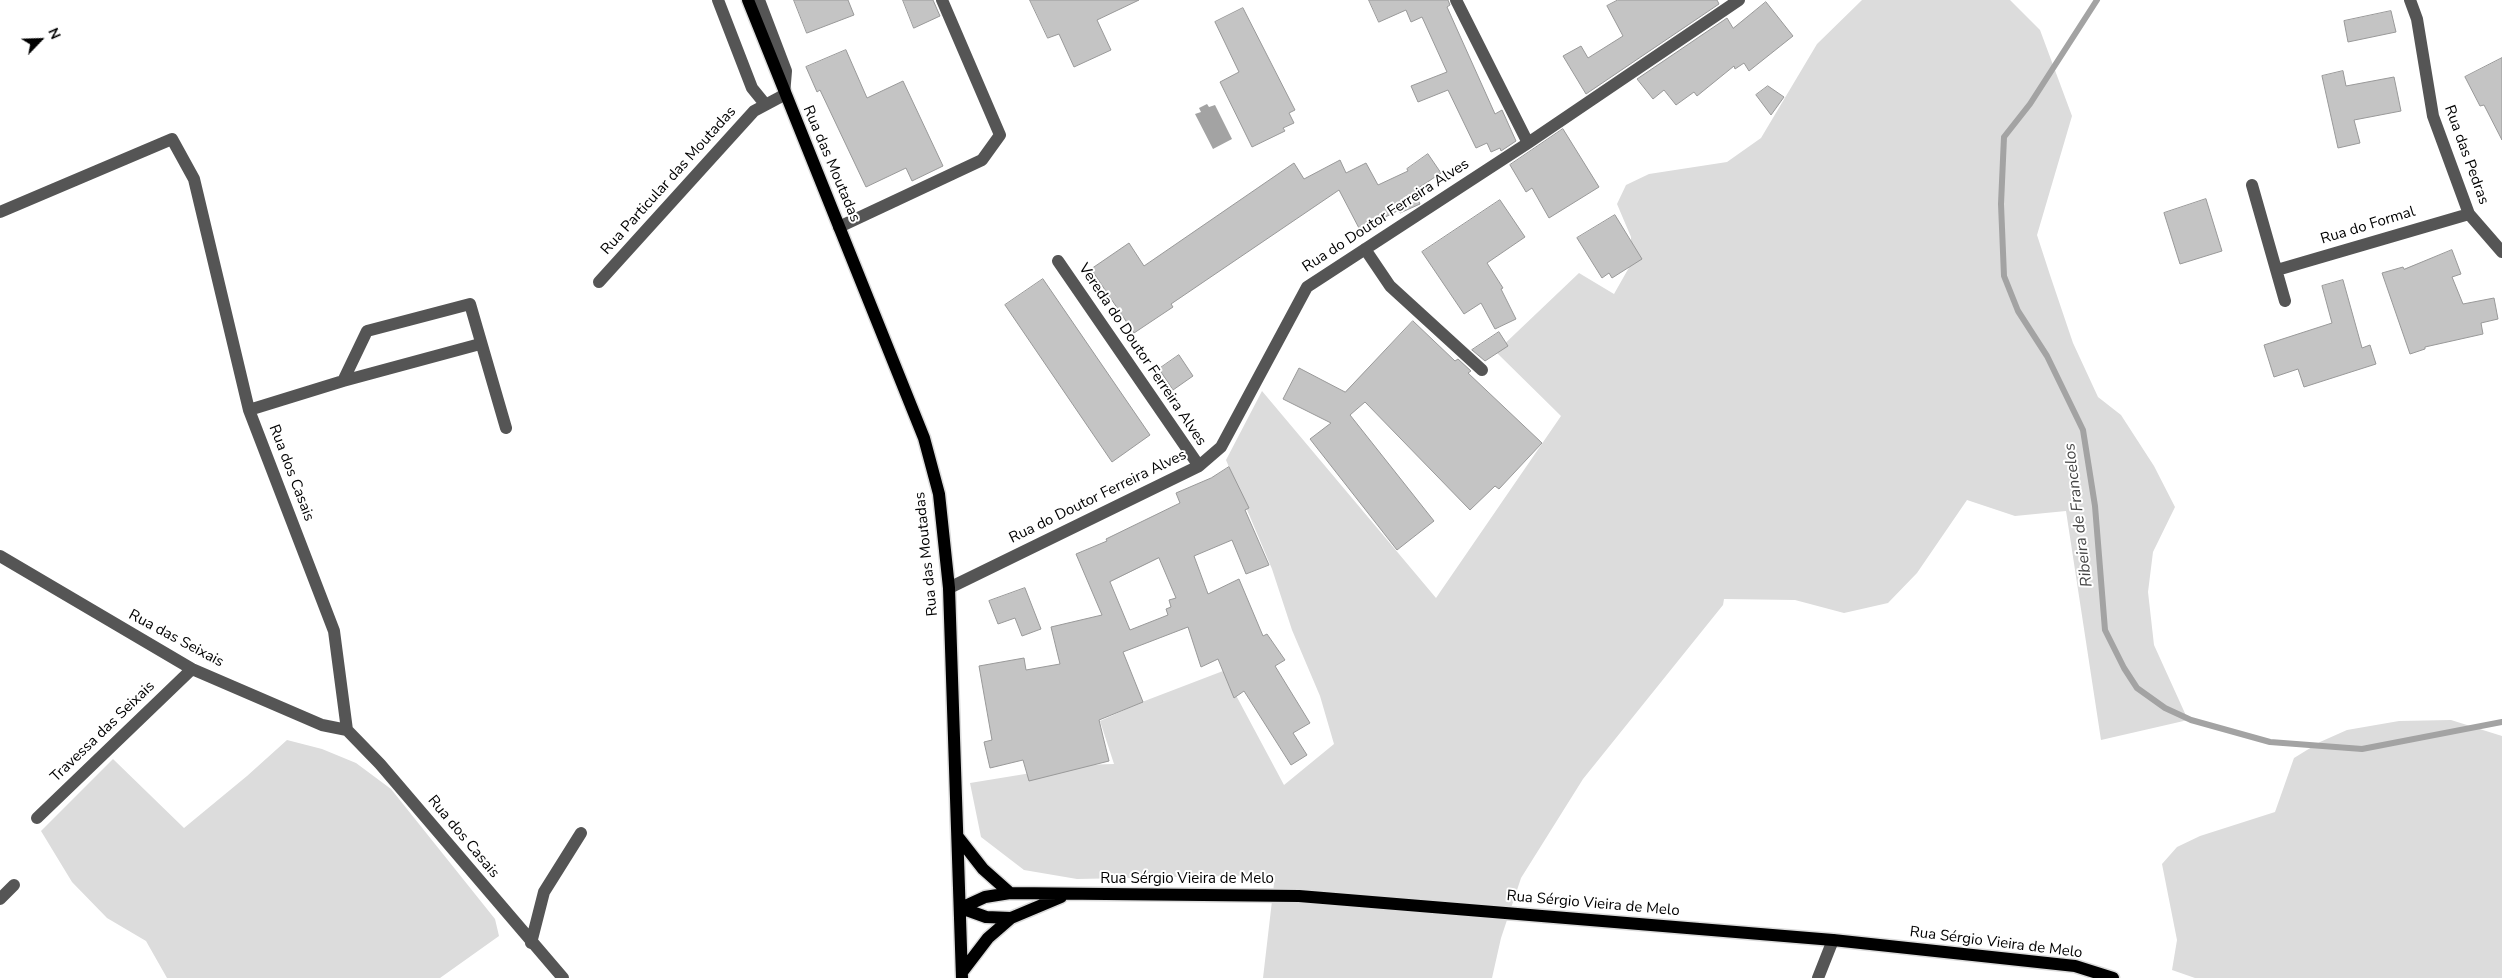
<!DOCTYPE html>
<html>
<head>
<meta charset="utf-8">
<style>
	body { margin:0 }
	#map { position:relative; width:2502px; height:978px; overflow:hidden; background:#fff; font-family:"Nunito Sans",sans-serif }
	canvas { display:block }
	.north { position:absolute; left:15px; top:15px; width:50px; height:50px; -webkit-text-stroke:4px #fff; paint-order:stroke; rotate:66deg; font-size:14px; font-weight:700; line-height:20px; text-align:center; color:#000 }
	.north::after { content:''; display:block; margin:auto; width:18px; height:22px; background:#000; clip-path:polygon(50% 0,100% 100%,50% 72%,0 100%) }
</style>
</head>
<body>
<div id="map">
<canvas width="2502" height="978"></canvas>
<div class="north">N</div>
</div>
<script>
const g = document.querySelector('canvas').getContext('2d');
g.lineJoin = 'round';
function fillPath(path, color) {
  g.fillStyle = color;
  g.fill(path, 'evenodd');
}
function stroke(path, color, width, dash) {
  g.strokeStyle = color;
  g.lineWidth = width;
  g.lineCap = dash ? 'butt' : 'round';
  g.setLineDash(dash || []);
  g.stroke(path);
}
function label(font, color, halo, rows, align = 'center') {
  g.font = font + ' "Nunito Sans",sans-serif';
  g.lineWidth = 4;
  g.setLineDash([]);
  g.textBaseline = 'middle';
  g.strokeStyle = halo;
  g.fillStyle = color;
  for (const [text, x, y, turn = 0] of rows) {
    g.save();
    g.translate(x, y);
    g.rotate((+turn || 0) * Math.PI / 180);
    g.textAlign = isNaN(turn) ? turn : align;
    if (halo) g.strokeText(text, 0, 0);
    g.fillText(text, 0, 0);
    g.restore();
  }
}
fillPath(new Path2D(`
	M1862 0H2010L2040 30 2072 116 2037 235 2050 275 2073 343 2098 397 2121 415 2154 466 2175 507 2153 552 2148 592 2154 645 2188 720 2101 740 2066 511 2015 516 1967 500 1917 573 1888 603 1844 613 1795 600 1724 599 1723 605 1583 779 1521 878 1501 938 1492 978H1263L1275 875 1077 879 1024 870 981 837 970 783 1080 765 1114 764 1100 721 1142 702 1223 671 1284 785 1334 744 1320 696 1292 630 1272 569 1226 460 1262 391 1436 598 1561 416 1496 352 1579 273 1614 294 1631 264V237L1617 204 1626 185 1649 174 1727 162 1761 138 1817 44Z
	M2451 720 2502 736V978H2195L2172 970 2177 940 2162 864 2177 847 2200 836 2275 812 2294 758 2320 742 2347 730 2399 721Z
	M287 740 322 749 356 763 391 789 495 919 499 936 440 978H167L146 941 107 918 72 882 41 831 113 759 184 828 247 776Z`), '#dcdcdc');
fillPath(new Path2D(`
	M1207 104 1209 107 1215 105 1232 139 1213 149 1195 114 1201 112 1199 108Z`), '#a3a3a3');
stroke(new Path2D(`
	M2097 0 2030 104 2004 137 2001 204 2004 276 2018 311 2047 356 2083 430 2095 506 2105 630 2124 668 2137 688 2165 708 2191 720 2270 742 2362 749 2502 722`), '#a3a3a3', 6);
const building = new Path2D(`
	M794 0H848L854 15 807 33Z
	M903 0H933L940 16 914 28Z
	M1030 0H1139L1097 20 1111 50 1074 67 1059 34 1048 38Z
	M1369 0H1448L1450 5 1447 7 1495 114 1502 110 1516 141 1501 151 1500 148 1491 152 1487 143 1476 148 1448 90 1418 102 1411 86 1447 72 1422 17 1411 22 1406 10 1379 22Z
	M1618 0H1717L1719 4 1586 94 1563 56 1581 46 1588 58 1623 36 1607 6Z
	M1766 2 1793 36 1749 71 1744 63 1735 69 1734 66 1697 96 1694 92 1676 105 1664 90 1653 99 1637 79 1727 18 1733 28Z
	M1243 8 1295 110 1289 113 1294 123 1283 128 1285 131 1252 147 1220 82 1239 72 1215 22Z
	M2391 11 2396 32 2348 42 2344 21Z
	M846 50 867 98 903 81 943 166 912 181 906 168 866 187 820 90 817 92 806 67Z
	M2502 58V140L2484 105 2480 106 2465 77Z
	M2343 71 2346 86 2394 77 2401 111 2354 120 2360 143 2338 148 2322 76Z
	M1768 86 1784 97 1771 115 1756 95Z
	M1563 129 1599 187 1549 218 1532 188 1526 192 1510 165Z
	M1428 154 1441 173 1414 191 1420 204 1400 213 1399 210 1360 230 1339 190 1171 304 1173 307 1134 333 1091 269 1129 243 1144 266 1294 163 1304 179 1340 160 1346 173 1366 163 1378 185 1408 171 1407 169Z
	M2206 199 2222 251 2180 264 2164 213Z
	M1500 200 1525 237 1487 263 1503 288 1501 289 1516 319 1495 329 1481 303 1464 314 1422 252Z
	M1615 215 1642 259 1612 278 1609 273 1602 278 1577 238Z
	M2452 250 2461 274 2452 277 2463 304 2494 298 2498 319 2481 323 2483 334 2425 347V349L2410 354 2382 273 2403 267 2404 269Z
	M1043 279 1150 435 1112 462 1005 305Z
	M2343 280 2362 348 2370 345 2376 364 2304 387 2298 369 2274 377 2264 345 2332 323 2322 286Z
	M1413 321 1455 361 1458 359 1471 371 1468 373 1542 443 1499 489 1495 486 1470 510 1365 402 1350 415 1434 521 1397 550 1310 439 1331 423 1283 399 1299 368 1345 392Z
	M1499 332 1508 346 1485 361 1472 350Z
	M1179 355 1193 376 1173 390 1159 369Z
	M1229 467 1249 508 1245 510 1269 565 1246 574 1232 540 1194 556 1208 594 1239 579 1263 636 1267 634 1285 660 1275 666 1310 723 1293 733 1307 755 1291 765 1244 691 1234 698 1218 659 1201 667 1188 627 1123 652 1143 702 1099 720 1109 761 1029 781 1023 760 990 768 984 742 992 740 979 666 1024 658 1026 670 1060 664 1051 627 1102 615 1076 554 1107 541 1106 539 1180 503 1176 493 1211 478ZM1159 558 1176 598 1169 600 1171 607 1166 609 1168 615 1130 630 1110 582Z
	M1025 588 1041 629 1022 636 1015 618 998 624 989 601Z`);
fillPath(building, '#c4c4c4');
stroke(building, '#999', 1);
const major = new Path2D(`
	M748 0 924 438 939 494 949 588 962 978
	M958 837 983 869 1010 893
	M961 908 985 897 1010 893 1299 896 1833 940 2075 966 2113 978
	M961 908 986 917 1011 918
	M962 972 988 938 1011 918 1061 897`);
stroke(major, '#dbdbdb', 15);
stroke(new Path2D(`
	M718 0 752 88 765 104
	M1456 0 1528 143
	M2410 0 2417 19 2433 116 2469 214 2502 252
	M2252 185 2285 301
	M0 212 172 139 194 179 249 410 334 631 347 730 380 764 563 978
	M839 227 982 160 1000 135 942 0
	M1365 249 1390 286 1482 370
	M1058 261 1199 466
	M2277 270 2469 214
	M599 282 754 111 784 95 786 71 759 0
	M343 381 367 331 470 304 506 428
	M249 410 343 381 480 344
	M0 556 192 669 322 725 347 730
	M949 588 1199 466 1221 447 1307 287 1528 143 1739 0
	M37 818 192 669
	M0 899 14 885
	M531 943 544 892 581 833
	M1818 978 1833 940`), '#555', 12);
stroke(major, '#000', 12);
label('15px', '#000', '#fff', [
	["Rua das Pedras",2466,155,70],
	["Rua das Moutadas",831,164,67],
	["Rua Particular das Moutadas",669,181,-48],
	["Rua do Doutor Ferreira Alves",1386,216,-33],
	["Rua do Formal",2368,226,-17],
	["Vereda do Doutor Ferreira Alves",1142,355,56],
	["Rua dos Casais",291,473,69],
	["Rua do Doutor Ferreira Alves",1098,497,-26],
	["Rua das Moutadas",927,554,-96],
	["Rua das Seixais",176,639,28],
	["Travessa das Seixais",103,732,-44],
	["Rua dos Casais",463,837,50],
	["Rua Sérgio Vieira de Melo",1187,879],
	["Rua Sérgio Vieira de Melo",1593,904,5],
	["Rua Sérgio Vieira de Melo",1996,943,7]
]);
label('italic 16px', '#444', '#fff', [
	["Ribeira de Francelos",2079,515,-97]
]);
</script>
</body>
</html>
